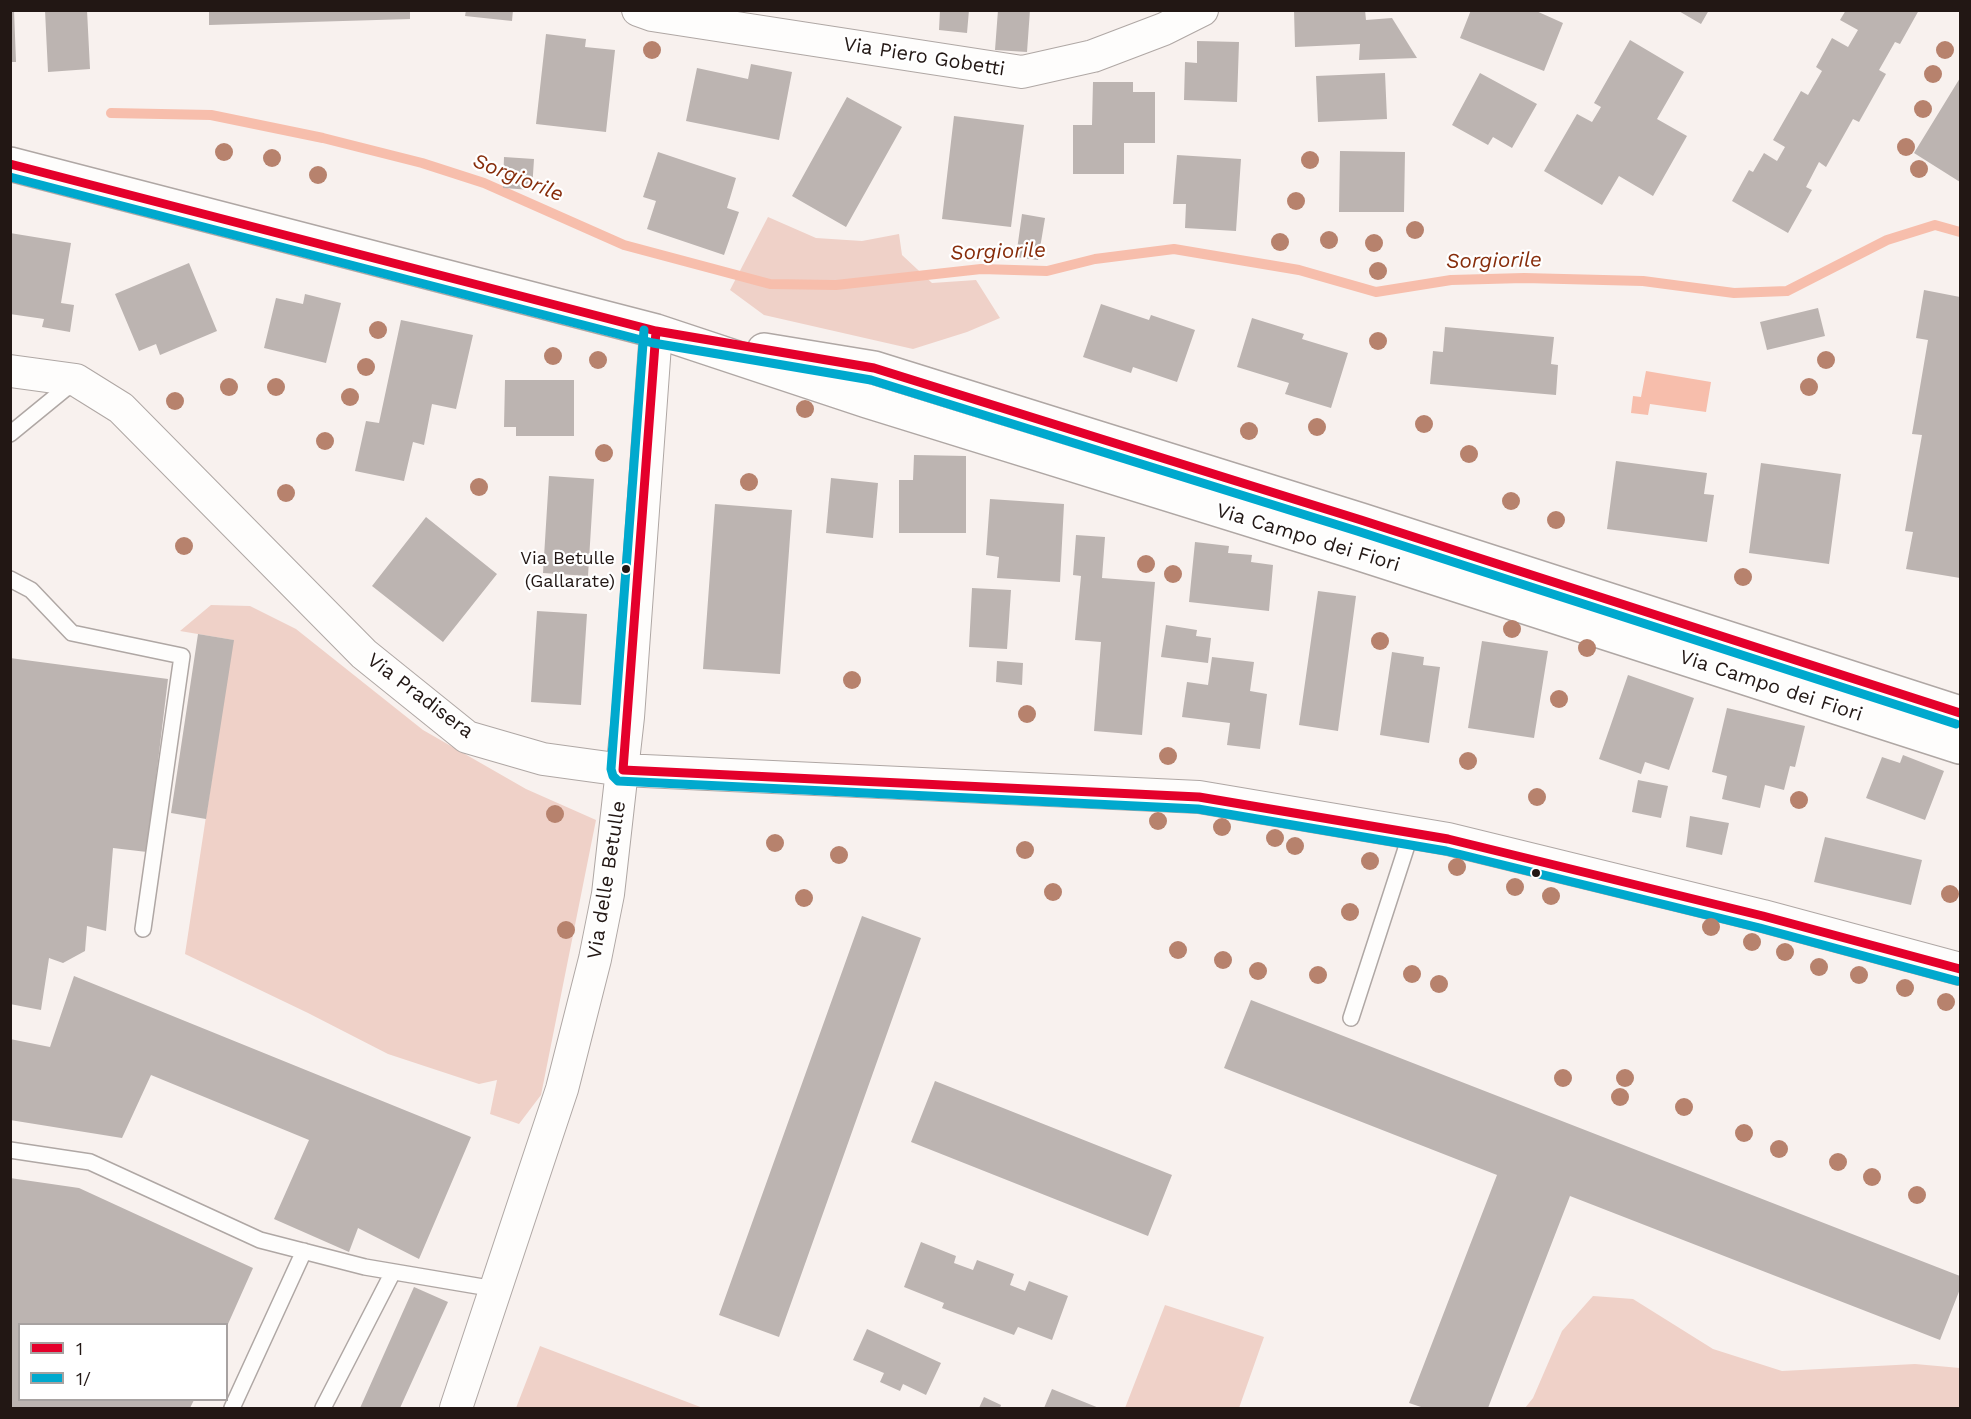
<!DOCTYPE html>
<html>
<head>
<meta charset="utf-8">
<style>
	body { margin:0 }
	#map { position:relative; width:1971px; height:1419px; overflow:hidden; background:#f8f1ee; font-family:"Work Sans",sans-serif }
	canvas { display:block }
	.frame { position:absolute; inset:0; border:12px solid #221714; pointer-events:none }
	.legend { position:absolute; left:18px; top:1323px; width:210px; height:78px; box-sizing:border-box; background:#fff; border:2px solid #a7a2a1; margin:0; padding:8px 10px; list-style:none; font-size:18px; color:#221714 }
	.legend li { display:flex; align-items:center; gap:12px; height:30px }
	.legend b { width:30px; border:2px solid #a7a2a1 }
</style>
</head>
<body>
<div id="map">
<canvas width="1971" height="1419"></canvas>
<div class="frame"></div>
<ul class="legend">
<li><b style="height:8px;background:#e4002b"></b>1</li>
<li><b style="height:8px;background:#00a9ce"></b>1/</li>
</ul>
</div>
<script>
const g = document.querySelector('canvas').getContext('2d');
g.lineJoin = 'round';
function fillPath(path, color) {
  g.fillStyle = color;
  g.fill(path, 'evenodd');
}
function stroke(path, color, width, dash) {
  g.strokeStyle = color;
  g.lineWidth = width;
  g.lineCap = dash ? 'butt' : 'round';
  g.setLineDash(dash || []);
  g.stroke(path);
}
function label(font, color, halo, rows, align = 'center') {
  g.font = font + ' "Work Sans",sans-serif';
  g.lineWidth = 4.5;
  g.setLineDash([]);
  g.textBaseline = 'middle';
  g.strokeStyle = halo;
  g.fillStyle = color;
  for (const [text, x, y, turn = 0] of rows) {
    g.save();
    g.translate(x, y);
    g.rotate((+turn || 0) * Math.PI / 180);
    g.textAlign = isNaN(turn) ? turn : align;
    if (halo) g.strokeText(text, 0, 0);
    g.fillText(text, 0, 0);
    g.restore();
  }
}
fillPath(new Path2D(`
	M768 217 816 238 862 241 899 234 902 255 932 283 976 280 1000 318 967 332 913 349 764 315 730 290Z
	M211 605 250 606 296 629 423 730 526 789 596 820 541 1095 519 1124 490 1114 497 1080 479 1084 388 1054 308 1013 185 954 233 640 180 631Z
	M1593 1296 1633 1299 1713 1349 1782 1371 1915 1364 1960 1368V1408H1525L1533 1398 1562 1331Z
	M1165 1305 1264 1337 1239 1408H1125Z
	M540 1346 703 1408H516Z`), '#efd1c8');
fillPath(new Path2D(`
	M1646 371 1711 382 1706 412 1650 404 1648 415 1631 413 1633 396 1641 397Z`), '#f7beac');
stroke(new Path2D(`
	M111 113 211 115 323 138 422 163 484 183 624 245 770 284 836 285 981 269 1047 271 1095 259 1174 249 1299 270 1376 292 1451 280 1524 278 1643 281 1734 293 1787 291 1887 240 1935 225 1960 232`), '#f7beac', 10);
fillPath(new Path2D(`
	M10 10H14L16 62H10Z
	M45 10H87L90 69 48 72Z
	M209 10H410V19L209 25Z
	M466 10H513L512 21 465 16Z
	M940 10H969L967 33 939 30Z
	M998 10H1030L1027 52 995 50Z
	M1294 10H1365L1366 20 1392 18 1417 58 1359 60 1360 44 1295 47Z
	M1471 10H1534L1563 23 1544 71 1460 38Z
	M1677 10H1709L1701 24Z
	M1846 10H1919L1900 44 1895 42 1879 70 1886 74 1859 122 1853 119 1826 167 1819 162 1806 187 1812 190 1788 233 1732 201 1749 170 1753 172 1764 153 1777 161 1785 147 1773 140 1801 91 1808 95 1822 71 1816 67 1832 38 1848 47 1858 30 1840 20Z
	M546 34 586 39 585 47 615 50 606 132 536 124Z
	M1630 40 1684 72 1657 119 1687 136 1653 196 1619 176 1602 205 1544 171 1577 114 1592 122 1601 107 1594 103Z
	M1197 41 1239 42 1237 102 1184 100 1185 62 1197 63Z
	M751 64 792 72 779 140 686 121 697 68 748 79Z
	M1385 73 1387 119 1318 122 1316 76Z
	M1480 73 1537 104 1512 148 1493 137 1488 145 1452 125Z
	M1960 78V182L1914 153Z
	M1093 82H1133V92H1155V143H1124V174H1073V125H1092Z
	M847 97 902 127 846 227 792 196Z
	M954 116 1024 125 1011 227 942 219Z
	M1340 151 1405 152 1404 212H1339Z
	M658 152 736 178 727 208 739 212 724 255 647 229 656 201 643 197Z
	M1177 155 1241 159 1236 231 1185 228 1186 204H1173Z
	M504 157 534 159 532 190 503 188Z
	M1022 214 1045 218 1038 260 1016 257Z
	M10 233 71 243 61 303 74 305 70 332 42 327 44 319 10 314Z
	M189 263 217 331 160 355 156 344 139 351 115 294Z
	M1924 290 1960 297V578L1906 569 1913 532 1905 531 1922 435 1912 434 1928 340 1916 338Z
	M305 294 341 303 326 363 264 348 276 298 303 304Z
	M1101 304 1149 320 1151 315 1195 330 1177 382 1133 367 1131 373 1083 357Z
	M1818 308 1825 336 1767 350 1760 322Z
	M1252 318 1304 334 1302 339 1348 353 1331 408 1285 394 1289 383 1237 367Z
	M401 320 473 335 456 409 432 404 424 445 413 442 404 481 355 471 366 421 379 423Z
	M1445 327 1554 337 1551 364 1558 365 1556 395 1430 384 1433 351 1443 352Z
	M505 380H574V436H516V427H504Z
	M914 455 966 456V533H899V480H913Z
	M1616 461 1707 473 1704 494 1714 495 1707 542 1607 529Z
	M1761 463 1841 474 1829 564 1749 553Z
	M549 476 594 479 588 576 543 573Z
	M831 478 878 483 873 538 826 533Z
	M990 499 1064 504 1060 582 997 578 999 557 986 555Z
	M715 504 792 510 780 674 703 669Z
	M426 517 497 574 443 642 372 586Z
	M1076 535 1105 537 1102 578 1155 582 1142 735 1094 731 1101 642 1075 640 1081 576 1073 575Z
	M1195 542 1229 546 1228 553 1252 555 1251 562 1273 565 1269 611 1189 602Z
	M972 588 1011 590 1007 649 969 647Z
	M1318 591 1356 596 1338 731 1299 725Z
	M537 611 587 614 581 705 531 702Z
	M1166 625 1197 630 1196 636 1211 638 1208 663 1161 657Z
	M198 634 234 640 206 819 171 813Z
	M1482 641 1548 651 1534 738 1468 728Z
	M1392 652 1424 657 1423 665 1440 667 1429 743 1380 735Z
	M1212 657 1254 662 1250 691 1267 694 1260 749 1227 745 1230 723 1182 717 1187 682 1208 685Z
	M10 658 168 679 147 852 113 848 106 931 87 926 85 951 63 963 49 958 41 1010 10 1004Z
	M997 661 1023 663 1022 685 996 682Z
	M1628 675 1694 698 1669 770 1645 762 1641 774 1599 759Z
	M1727 708 1805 726 1795 767 1790 766 1784 790 1765 785 1760 808 1722 799 1727 776 1712 772Z
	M1903 755 1944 771 1925 820 1866 798 1882 757 1900 763Z
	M1638 780 1668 786 1661 818 1632 812Z
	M1690 816 1729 823 1722 855 1686 847Z
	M1825 837 1922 860 1911 905 1814 882Z
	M862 916 921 938 779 1337 719 1315Z
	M74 976 471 1137 419 1259 358 1228 349 1252 274 1219 309 1140 151 1075 122 1138 10 1120V1039L50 1047Z
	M1251 1000 1960 1276V1289L1940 1340 1570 1196 1488 1408H1424L1409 1403 1497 1175 1224 1068Z
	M935 1081 1172 1175 1148 1236 911 1142Z
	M10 1178 79 1188 253 1268 228 1324H20V1400H194L190 1408H10Z
	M921 1242 956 1256 954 1263 973 1270 977 1260 1014 1274 1010 1285 1025 1291 1029 1281 1068 1296 1052 1340 1018 1327 1014 1335 942 1308 944 1303 904 1287Z
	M414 1287 448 1302 400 1408H360Z
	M867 1329 941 1363 926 1395 903 1384 900 1391 880 1382 884 1373 853 1360Z
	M1052 1389 1099 1408H1044Z
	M984 1397 1001 1405 1000 1408H979Z`), '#bcb4b1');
const service = new Path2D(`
	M10 434 76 380
	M10 579 31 590 72 633 182 656 143 929
	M1351 1018 1411 833
	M10 1150 90 1162 260 1240 365 1267 495 1289
	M232 1408 304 1251
	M323 1408 393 1272`);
const minor = new Path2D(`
	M638 10 652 15 1022 72 1093 56 1164 29 1202 10
	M10 371 76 380 121 408 364 654 467 737 543 759 623 770 1199 797 1448 839 1763 916 1960 969
	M456 1408 562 1089 595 959 608 894 628 717 656 331`);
const tertiary = new Path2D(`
	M10 164 656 331 867 401 1351 551 1960 747
	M764 350 874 368 1361 520 1960 713`);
stroke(service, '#afa7a4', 18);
stroke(minor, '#afa7a4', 34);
stroke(tertiary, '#afa7a4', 36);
stroke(service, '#fefdfc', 15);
stroke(minor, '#fefdfc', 32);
stroke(tertiary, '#fefdfc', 33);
stroke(new Path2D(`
	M10 164 656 331 874 368 1361 520 1960 713
	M656 331 623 770 1199 797 1448 839 1763 916 1960 969`), '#e4002b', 9);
stroke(new Path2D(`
	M10 177 653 343 871 380 1357 531 1956 724
	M644 330 611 769 613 776 618 781 1198 809 1446 851 1760 928 1957 981`), '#00a9ce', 9);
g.fillStyle = '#b7826d';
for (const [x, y] of [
	[652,50],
	[1945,50],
	[1933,74],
	[1923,109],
	[1906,147],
	[224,152],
	[272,158],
	[1310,160],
	[1919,169],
	[318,175],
	[1296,201],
	[1415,230],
	[1329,240],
	[1280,242],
	[1374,243],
	[1378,271],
	[378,330],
	[1378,341],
	[553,356],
	[598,360],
	[1826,360],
	[366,367],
	[229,387],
	[276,387],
	[1809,387],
	[350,397],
	[175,401],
	[805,409],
	[1424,424],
	[1317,427],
	[1249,431],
	[325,441],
	[604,453],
	[1469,454],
	[749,482],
	[479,487],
	[286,493],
	[1511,501],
	[1556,520],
	[184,546],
	[1146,564],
	[1173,574],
	[1743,577],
	[1512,629],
	[1380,641],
	[1587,648],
	[852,680],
	[1559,699],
	[1027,714],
	[1168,756],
	[1468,761],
	[1537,797],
	[1799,800],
	[555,814],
	[1158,821],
	[1222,827],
	[1275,838],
	[775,843],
	[1295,846],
	[1025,850],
	[839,855],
	[1370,861],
	[1457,867],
	[1515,887],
	[1053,892],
	[1950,894],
	[1551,896],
	[804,898],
	[1350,912],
	[1711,927],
	[566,930],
	[1752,942],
	[1178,950],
	[1785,952],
	[1223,960],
	[1819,967],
	[1258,971],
	[1412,974],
	[1318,975],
	[1859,975],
	[1439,984],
	[1905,988],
	[1946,1002],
	[1563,1078],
	[1625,1078],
	[1620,1097],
	[1684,1107],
	[1744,1133],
	[1779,1149],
	[1838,1162],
	[1872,1177],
	[1917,1195]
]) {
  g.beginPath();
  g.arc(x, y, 9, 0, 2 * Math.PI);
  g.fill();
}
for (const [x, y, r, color] of [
	[626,569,5,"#221714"],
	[1536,873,5,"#221714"]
]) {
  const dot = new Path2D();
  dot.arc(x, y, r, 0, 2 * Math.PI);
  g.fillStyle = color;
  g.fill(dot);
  stroke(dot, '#fff', 2);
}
label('18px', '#221714', '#fff', [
	["Via Betulle",615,559],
	["(Gallarate)",615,582]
], 'right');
label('20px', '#221714', '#fff', [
	["Via Piero Gobetti",924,57,9],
	["Via Campo dei Fiori",1308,538,17],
	["Via Campo dei Fiori",1771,686,18],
	["Via Pradisera",420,696,37],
	["Via delle Betulle",607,880,-81]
]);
label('italic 21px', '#872d0b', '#fff', [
	["Sorgiorile",518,178,22],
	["Sorgiorile",998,252,-2],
	["Sorgiorile",1494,261,-1]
]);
</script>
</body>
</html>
